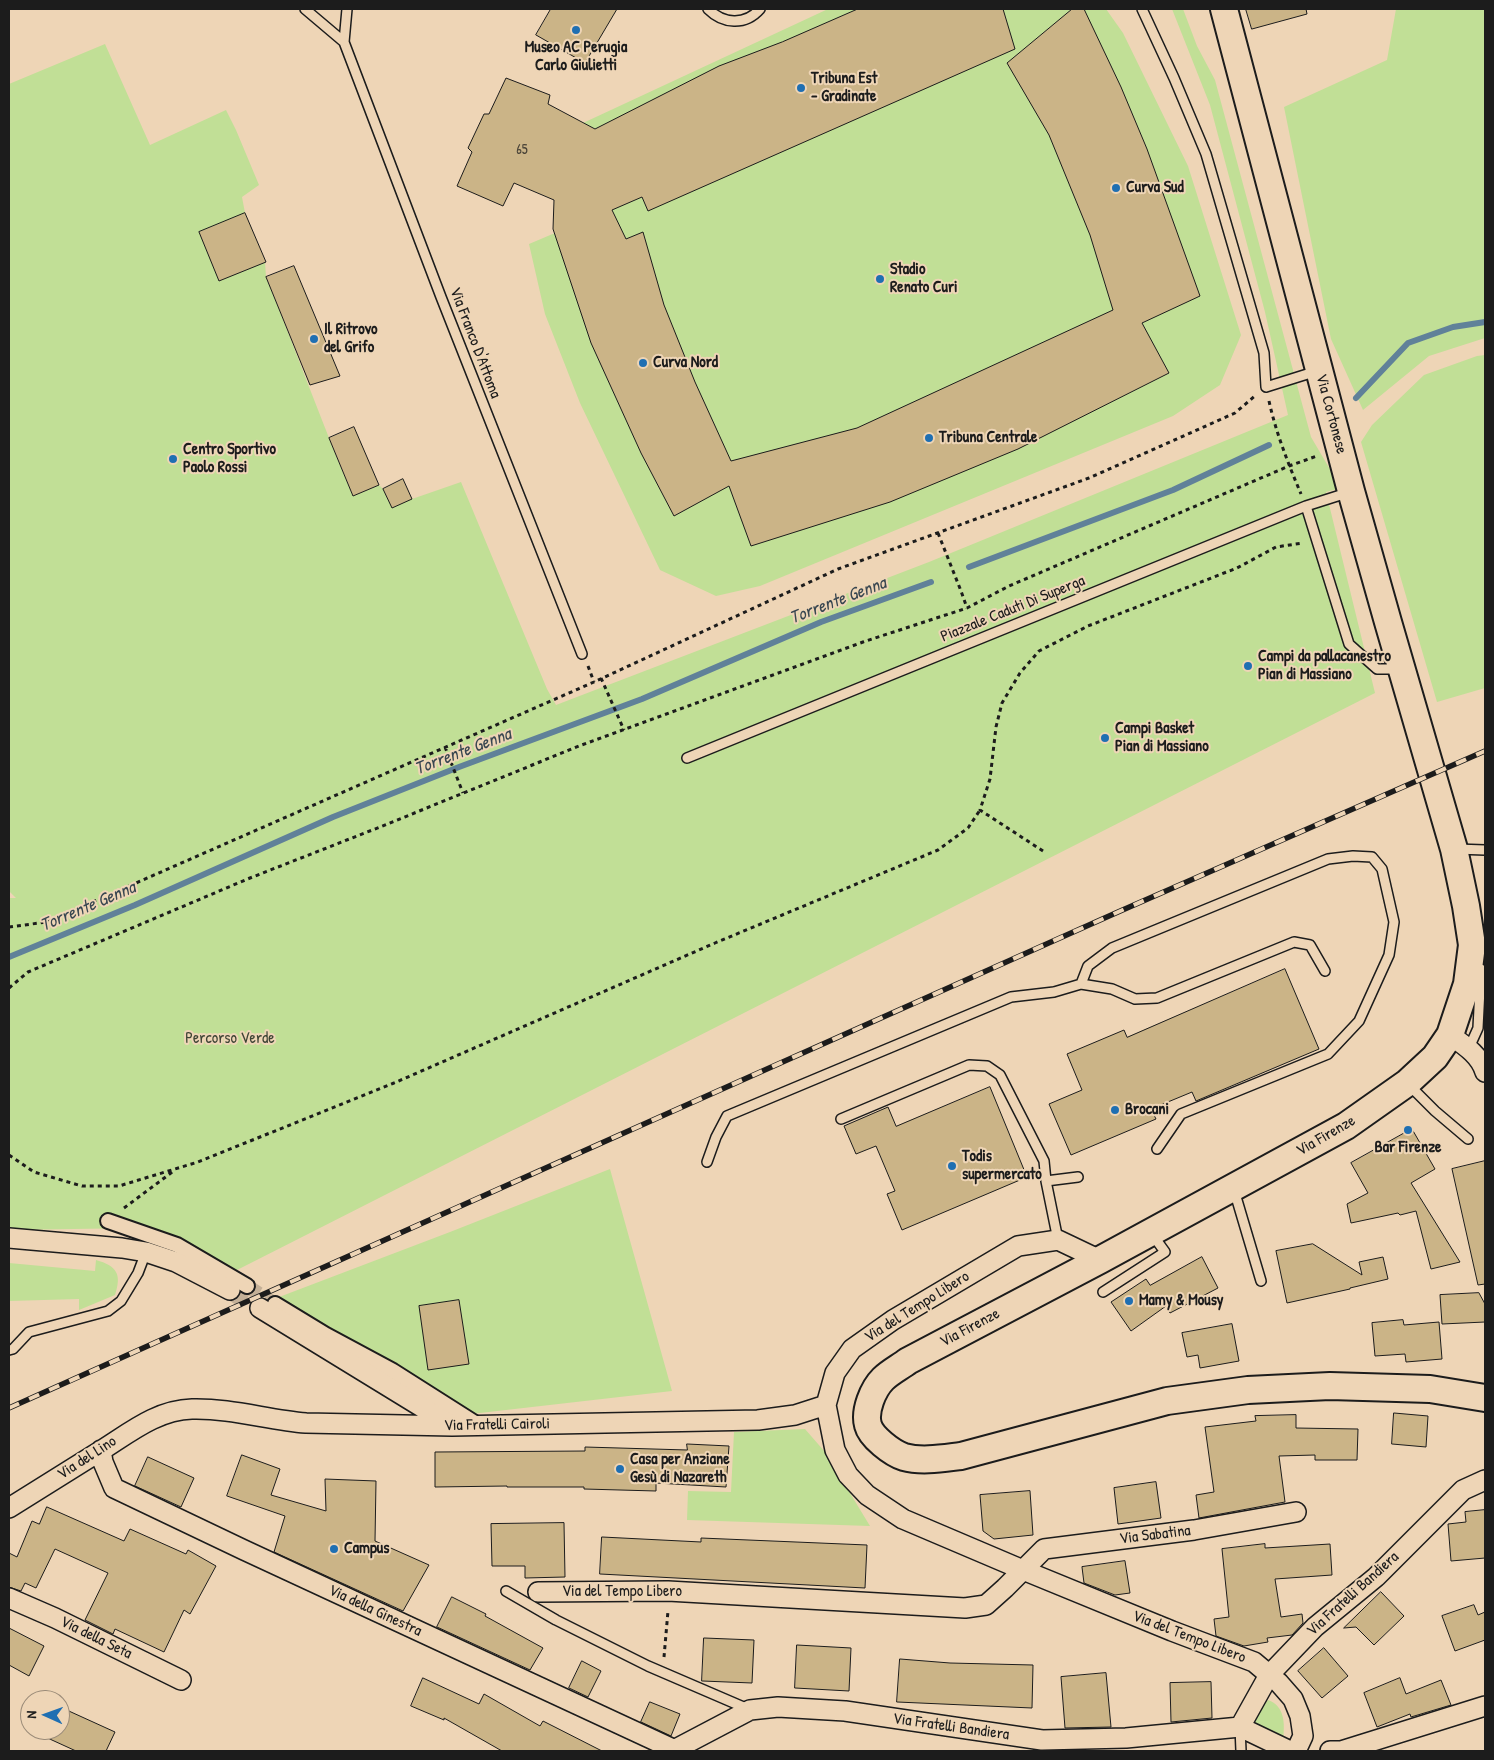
<!DOCTYPE html>
<html>
<head>
<meta charset="utf-8">
<style>
	body { margin:0 }
	#map { position:relative; width:1494px; height:1760px; overflow:hidden; background:#eed5b6; font-family:"Patrick Hand",sans-serif }
	canvas { display:block }
	.frame { position:absolute; inset:0; border:10px solid #1c1c1c; pointer-events:none }
	.north { position:absolute; left:20px; top:1690px; width:50px; height:50px; box-sizing:border-box; background:#eed5b6; border:1px solid #9a8b78; border-radius:50%; rotate:272deg; font-size:14px; font-weight:700; line-height:20px; text-align:center; color:#1c1c1c }
	.north::after { content:''; display:block; margin:auto; width:18px; height:22px; background:#1f6fb2; clip-path:polygon(50% 0,100% 100%,50% 72%,0 100%) }
</style>
</head>
<body>
<div id="map">
<canvas width="1494" height="1760"></canvas>
<div class="frame"></div>
<div class="north">N</div>
</div>
<script>
const g = document.querySelector('canvas').getContext('2d');
g.lineJoin = 'round';
function fillPath(path, color) {
  g.fillStyle = color;
  g.fill(path, 'evenodd');
}
function stroke(path, color, width, dash) {
  g.strokeStyle = color;
  g.lineWidth = width;
  g.lineCap = dash ? 'butt' : 'round';
  g.setLineDash(dash || []);
  g.stroke(path);
}
function label(font, color, halo, rows, align = 'center') {
  g.font = font + ' "Patrick Hand",sans-serif';
  g.lineWidth = 4;
  g.setLineDash([]);
  g.textBaseline = 'middle';
  g.strokeStyle = halo;
  g.fillStyle = color;
  for (const [text, x, y, turn = 0] of rows) {
    g.save();
    g.translate(x, y);
    g.rotate((+turn || 0) * Math.PI / 180);
    g.textAlign = isNaN(turn) ? turn : align;
    if (halo) g.strokeText(text, 0, 0);
    g.fillText(text, 0, 0);
    g.restore();
  }
}
fillPath(new Path2D(`
	M828 9H1106L1123 33 1188 166 1241 335 1220 385 1173 416 760 586 716 596 660 570 580 403 545 314 529 244 588 219 583 123Z
	M1172 9H1183L1197 46 1215 80 1311 437 1341 488 1326 492 1375 693 237 1270 139 1228 9 1230V898H16L9 891V84L105 44 150 145 226 110 236 130 259 185 242 197 245 213 265 262 266 277C296 350 322 424 353 496L379 485 383 489 403 479 412 499 461 482 547 689 556 705 929 562 1288 415 1265 312 1210 105Z
	M1396 9H1485V338L1429 356 1363 410 1331 339 1284 107 1387 60Z
	M1485 355V688L1437 702 1361 442 1372 425 1424 375 1477 356Z
	M610 1169 672 1391 471 1414 266 1302 450 1232Z
	M96 1260C117 1266 122 1274 115 1295L79 1310V1299L9 1301V1263L95 1271Z
	M805 1429 825 1452 870 1526 687 1520 688 1491 731 1492 734 1432Z
	M1268 1700C1285 1706 1285 1724 1283 1740L1250 1724Z`), '#c1df96');
stroke(new Path2D(`
	M1356 398 1408 343 1453 327 1485 322
	M969 567 1173 490 1269 445
	M9 957 135 905 333 817 459 767 642 699 821 622 931 582`), '#608199', 6);
const building = new Path2D(`
	M551 9H617L585 63 536 35Z
	M858 9H1003L1015 49 648 211 642 197 612 210 626 239 643 232 664 305 695 382 731 461 857 428 1113 310 1090 235 1049 135 1007 63 1072 9H1084L1121 87 1147 149 1200 296 1142 323 1169 373 1018 449 890 502 751 546 729 486 674 516 641 453 591 343 553 229 554 200 514 183 503 206 457 186 472 152 468 148 484 114H489L506 78 550 95 548 104 595 129 719 66 782 42Z
	M1246 9H1306L1307 14 1252 29Z
	M245 213 266 262 219 281 199 232Z
	M294 266 340 376 310 385 266 277Z
	M354 427 379 485 353 496 329 438Z
	M403 479 412 499 392 508 383 489Z
	M1285 969 1319 1049 1196 1101 1192 1092 1151 1109 1156 1119 1071 1155 1049 1104 1082 1090 1067 1054 1124 1030 1127 1037Z
	M990 1087 1027 1177 902 1230 887 1194 895 1191 876 1146 856 1154 844 1126 888 1107 896 1126Z
	M1412 1129 1435 1169 1411 1183 1460 1262 1431 1269 1416 1211 1400 1215 1398 1213 1351 1223 1347 1204 1368 1193 1351 1163Z
	M1485 1161V1284L1478 1285 1452 1169Z
	M1313 1244 1362 1275 1359 1262 1383 1257 1388 1279 1350 1288V1289L1287 1303 1276 1251Z
	M1202 1257 1218 1288 1170 1313 1166 1306 1131 1331 1111 1302 1146 1279 1150 1285Z
	M1479 1293 1485 1304V1322L1442 1324 1440 1295Z
	M459 1300 469 1364 428 1370 419 1306Z
	M1403 1320 1404 1325 1439 1322 1442 1359 1406 1362 1405 1354 1375 1356 1372 1323Z
	M1232 1324 1239 1361 1200 1368 1198 1355 1187 1357 1182 1333Z
	M1394 1413 1428 1416 1426 1447 1392 1444Z
	M1296 1415V1428L1358 1429 1357 1460H1315V1455L1279 1456 1285 1502 1199 1518 1196 1495 1214 1492 1205 1427 1256 1421 1255 1416Z
	M687 1444 729 1446 726 1487 656 1483V1491L584 1489V1487H507V1486L435 1487V1452L585 1451V1447L687 1450Z
	M242 1455 280 1469 271 1495 326 1511 325 1479 376 1481 375 1541 429 1565 403 1611 274 1552 285 1516 227 1496Z
	M148 1457 194 1478 181 1507 135 1486Z
	M1156 1482 1161 1518 1118 1524 1114 1488Z
	M1030 1491 1033 1535 994 1539 983 1531 980 1495Z
	M47 1507 124 1541 130 1529 186 1554 188 1550 216 1566 190 1614 184 1610 164 1652 115 1629 113 1634 85 1620 108 1573 55 1549 36 1588 25 1583 21 1591 9 1587V1553L17 1557 32 1521 39 1524Z
	M1485 1510V1558L1451 1561 1448 1524 1466 1522 1465 1512Z
	M564 1523 565 1577 525 1578V1566H492L491 1524Z
	M602 1537 701 1542V1538L867 1545 865 1588 600 1574Z
	M1265 1544V1548L1330 1544 1332 1575 1275 1579 1281 1617 1302 1614 1303 1623 1292 1635 1267 1638 1268 1642 1244 1646 1216 1636 1214 1619 1229 1617 1222 1549Z
	M1125 1561 1130 1593 1115 1595 1084 1583 1082 1567Z
	M1381 1592 1404 1616 1374 1645 1356 1627 1344 1628Z
	M452 1597 486 1614 485 1616 543 1648 530 1670 437 1627Z
	M1474 1605 1478 1615 1485 1612V1640L1455 1651 1442 1616Z
	M9 1628 44 1646 29 1676 9 1665Z
	M704 1638 754 1640 752 1683 702 1681Z
	M797 1645 851 1648 849 1691 795 1688Z
	M1324 1648 1348 1676 1322 1698 1298 1671Z
	M900 1659 950 1663 1033 1665 1032 1708 897 1702Z
	M582 1661 601 1671 588 1697 569 1688Z
	M1106 1673 1111 1727 1065 1728 1061 1677Z
	M423 1678 479 1704 484 1694 540 1726 543 1721 602 1751H502L444 1718V1720L411 1706Z
	M1400 1678 1406 1694 1441 1680 1451 1705 1411 1717 1410 1714 1377 1727 1364 1693Z
	M1211 1682 1212 1718 1171 1722 1170 1683Z
	M650 1702 680 1714 671 1736 641 1722Z
	M60 1707 115 1732 106 1751H76L30 1730H60Z`);
fillPath(building, '#cbb487');
stroke(building, '#1c1c1c', 1);
stroke(new Path2D(`
	M247 1286 275 1304`), '#c4b097', 14, [14, 7]);
stroke(new Path2D(`
	M230 1290 260 1308`), '#c4b097', 19, [19, 9]);
const service = new Path2D(`
	M305 9 344 42
	M347 9 344 42 441 297 582 654
	M708 9C723 24 745 26 760 9
	M1142 9 1174 78 1206 154 1264 353 1266 387 1317 371
	M1306 506 1349 644 1377 669H1400
	M687 758 1306 506 1350 492
	M1456 849 1485 850
	M1081 984 1088 966 1112 948 1328 859 1353 856 1372 857 1382 869 1394 922 1389 955 1359 1021 1328 1054 1181 1114 1157 1149
	M1469 1048 1478 1028 1481 969
	M1409 1085 1435 1111 1468 1139
	M841 1119 969 1065 987 1066 1000 1075 1044 1161 1046 1181
	M707 1162 716 1137 727 1116 1011 997 1054 992 1081 984 1112 989 1135 999 1157 998 1294 942 1310 945 1325 971
	M1234 1190 1261 1281
	M1058 1240 1046 1181 1078 1177
	M1103 1292 1165 1252 1152 1234
	M9 1350 13 1349 29 1332 108 1311 121 1301 138 1273 146 1252
	M506 1591 556 1620 648 1666 748 1709
	M1240 1727 1241 1751`);
const pedestrian = new Path2D(`
	M108 1221 177 1245 247 1286
	M275 1304 326 1335 393 1371 478 1425`);
const minor = new Path2D(`
	M1450 1035C1464 1045 1480 1055 1485 1072
	M9 1238 122 1248 146 1252 176 1262 230 1290
	M1100 1260 1058 1240 1018 1246 893 1320 852 1349 835 1373 826 1405 835 1450 848 1475 867 1495 903 1519 1023 1570 1172 1631 1254 1662 1279 1683 1293 1699 1300 1716 1303 1736 1296 1751
	M260 1308 451 1425
	M101 1450 103 1462 114 1488 244 1550 673 1749
	M9 1508C38 1490 67 1472 97 1453 127 1435 155 1410 192 1409 231 1408 268 1420 306 1423L452 1426 758 1420 795 1415 826 1405
	M538 1592 668 1591 965 1608 986 1605 1005 1588 1044 1549 1194 1530 1296 1512
	M9 1598 55 1618 181 1680
	M1240 1727 1269 1675 1315 1627 1376 1577 1463 1490 1485 1480
	M672 1751 750 1710 778 1707 845 1711 1042 1740 1126 1738 1240 1727 1290 1751
	M1330 1751H1341L1485 1706`);
const secondary = new Path2D(`
	M1224 9 1351 491 1388 622 1454 849 1466 906 1472 945 1467 984 1450 1035 1435 1057 1407 1083 1346 1126 1100 1260 908 1361C900 1367 890 1372 883 1379 873 1389 864 1411 868 1425 871 1437 892 1453 904 1457 922 1462 944 1458 961 1456L1167 1401 1248 1390 1330 1386 1430 1389 1485 1398`);
stroke(service, '#1c1c1c', 12);
stroke(pedestrian, '#1c1c1c', 18);
stroke(minor, '#1c1c1c', 22);
stroke(secondary, '#1c1c1c', 30);
stroke(new Path2D(`
	M1269 401C1276 433 1288 463 1301 494
	M938 533 961 591 967 608
	M588 666 594 682
	M601 678 624 730
	M445 747 463 793
	M1043 851 980 810 990 779 996 727 1002 703 1020 673 1039 651 1088 626 1237 568 1276 547 1303 543
	M9 927 47 922 594 682 838 569 1089 478 1235 413 1256 395
	M9 988 28 972 250 878 380 827 579 746 863 642 967 608 1009 586 1289 466 1317 456
	M9 1155 34 1172 82 1186H119L198 1162 394 1083 715 943 938 850 968 828 980 810
	M124 1208 175 1170
	M664 1657 668 1611`), '#1c1c1c', 3, [4, 4]);
stroke(service, '#eed5b6', 9);
stroke(pedestrian, '#eed5b6', 14);
stroke(minor, '#eed5b6', 19);
stroke(secondary, '#eed5b6', 26);
const rail = new Path2D(`
	M9 1408 1118 912 1485 751`);
stroke(rail, '#1c1c1c', 5.5);
stroke(rail, '#eed5b6', 4, [11]);
for (const [x, y, r, color] of [
	[576,30,5,"#1f6fb2"],
	[801,88,5,"#1f6fb2"],
	[1116,188,5,"#1f6fb2"],
	[880,279,5,"#1f6fb2"],
	[314,339,5,"#1f6fb2"],
	[643,363,5,"#1f6fb2"],
	[929,438,5,"#1f6fb2"],
	[173,459,5,"#1f6fb2"],
	[1248,666,5,"#1f6fb2"],
	[1105,738,5,"#1f6fb2"],
	[1115,1110,5,"#1f6fb2"],
	[1408,1130,5,"#1f6fb2"],
	[952,1166,5,"#1f6fb2"],
	[1129,1301,5,"#1f6fb2"],
	[620,1469,5,"#1f6fb2"],
	[334,1549,5,"#1f6fb2"]
]) {
  const dot = new Path2D();
  dot.arc(x, y, r, 0, 2 * Math.PI);
  g.fillStyle = color;
  g.fill(dot);
  stroke(dot, '#eed5b6', 2);
}
label('14px', '#484237', null, [
	["65",522,150]
]);
label('bold 16px', '#1c1c1c', '#eed5b6', [
	["Museo AC Perugia",576,48,"center"],
	["Carlo Giulietti",576,66,"center"],
	["Tribuna Est",811,79],
	["- Gradinate",811,97],
	["Curva Sud",1126,188],
	["Stadio",890,270],
	["Renato Curi",890,288],
	["Il Ritrovo",324,330],
	["del Grifo",324,348],
	["Curva Nord",653,363],
	["Tribuna Centrale",939,438],
	["Centro Sportivo",183,450],
	["Paolo Rossi",183,468],
	["Campi da pallacanestro",1258,657],
	["Pian di Massiano",1258,675],
	["Campi Basket",1115,729],
	["Pian di Massiano",1115,747],
	["Brocani",1125,1110],
	["Bar Firenze",1408,1148,"center"],
	["Todis",962,1157],
	["supermercato",962,1175],
	["Mamy & Mousy",1139,1301],
	["Casa per Anziane",630,1460],
	["Gesù di Nazareth",630,1478],
	["Campus",344,1549]
], 'left');
label('16px', '#1c1c1c', '#eed5b6', [
	["Via Franco D'Attoma",475,343,69],
	["Via Cortonese",1331,414,75],
	["Piazzale Caduti Di Superga",1013,609,-22],
	["Via Firenze",1326,1136,-30],
	["Via del Tempo Libero",917,1307,-32],
	["Via Firenze",970,1328,-28],
	["Via Fratelli Cairoli",497,1425,-1],
	["Via del Lino",87,1458,-33],
	["Via Sabatina",1155,1535,-7],
	["Via del Tempo Libero",622,1592],
	["Via Fratelli Bandiera",1353,1594,-42],
	["Via della Ginestra",375,1611,25],
	["Via del Tempo Libero",1189,1637,21],
	["Via della Seta",96,1638,26],
	["Via Fratelli Bandiera",951,1727,8]
]);
label('16px', '#3d4334', '#eed5b6', [
	["Percorso Verde",230,1039]
]);
label('italic 18px', '#384650', '#eed5b6', [
	["Torrente Genna",838,601,-21],
	["Torrente Genna",463,752,-21],
	["Torrente Genna",88,907,-23]
]);
</script>
</body>
</html>
